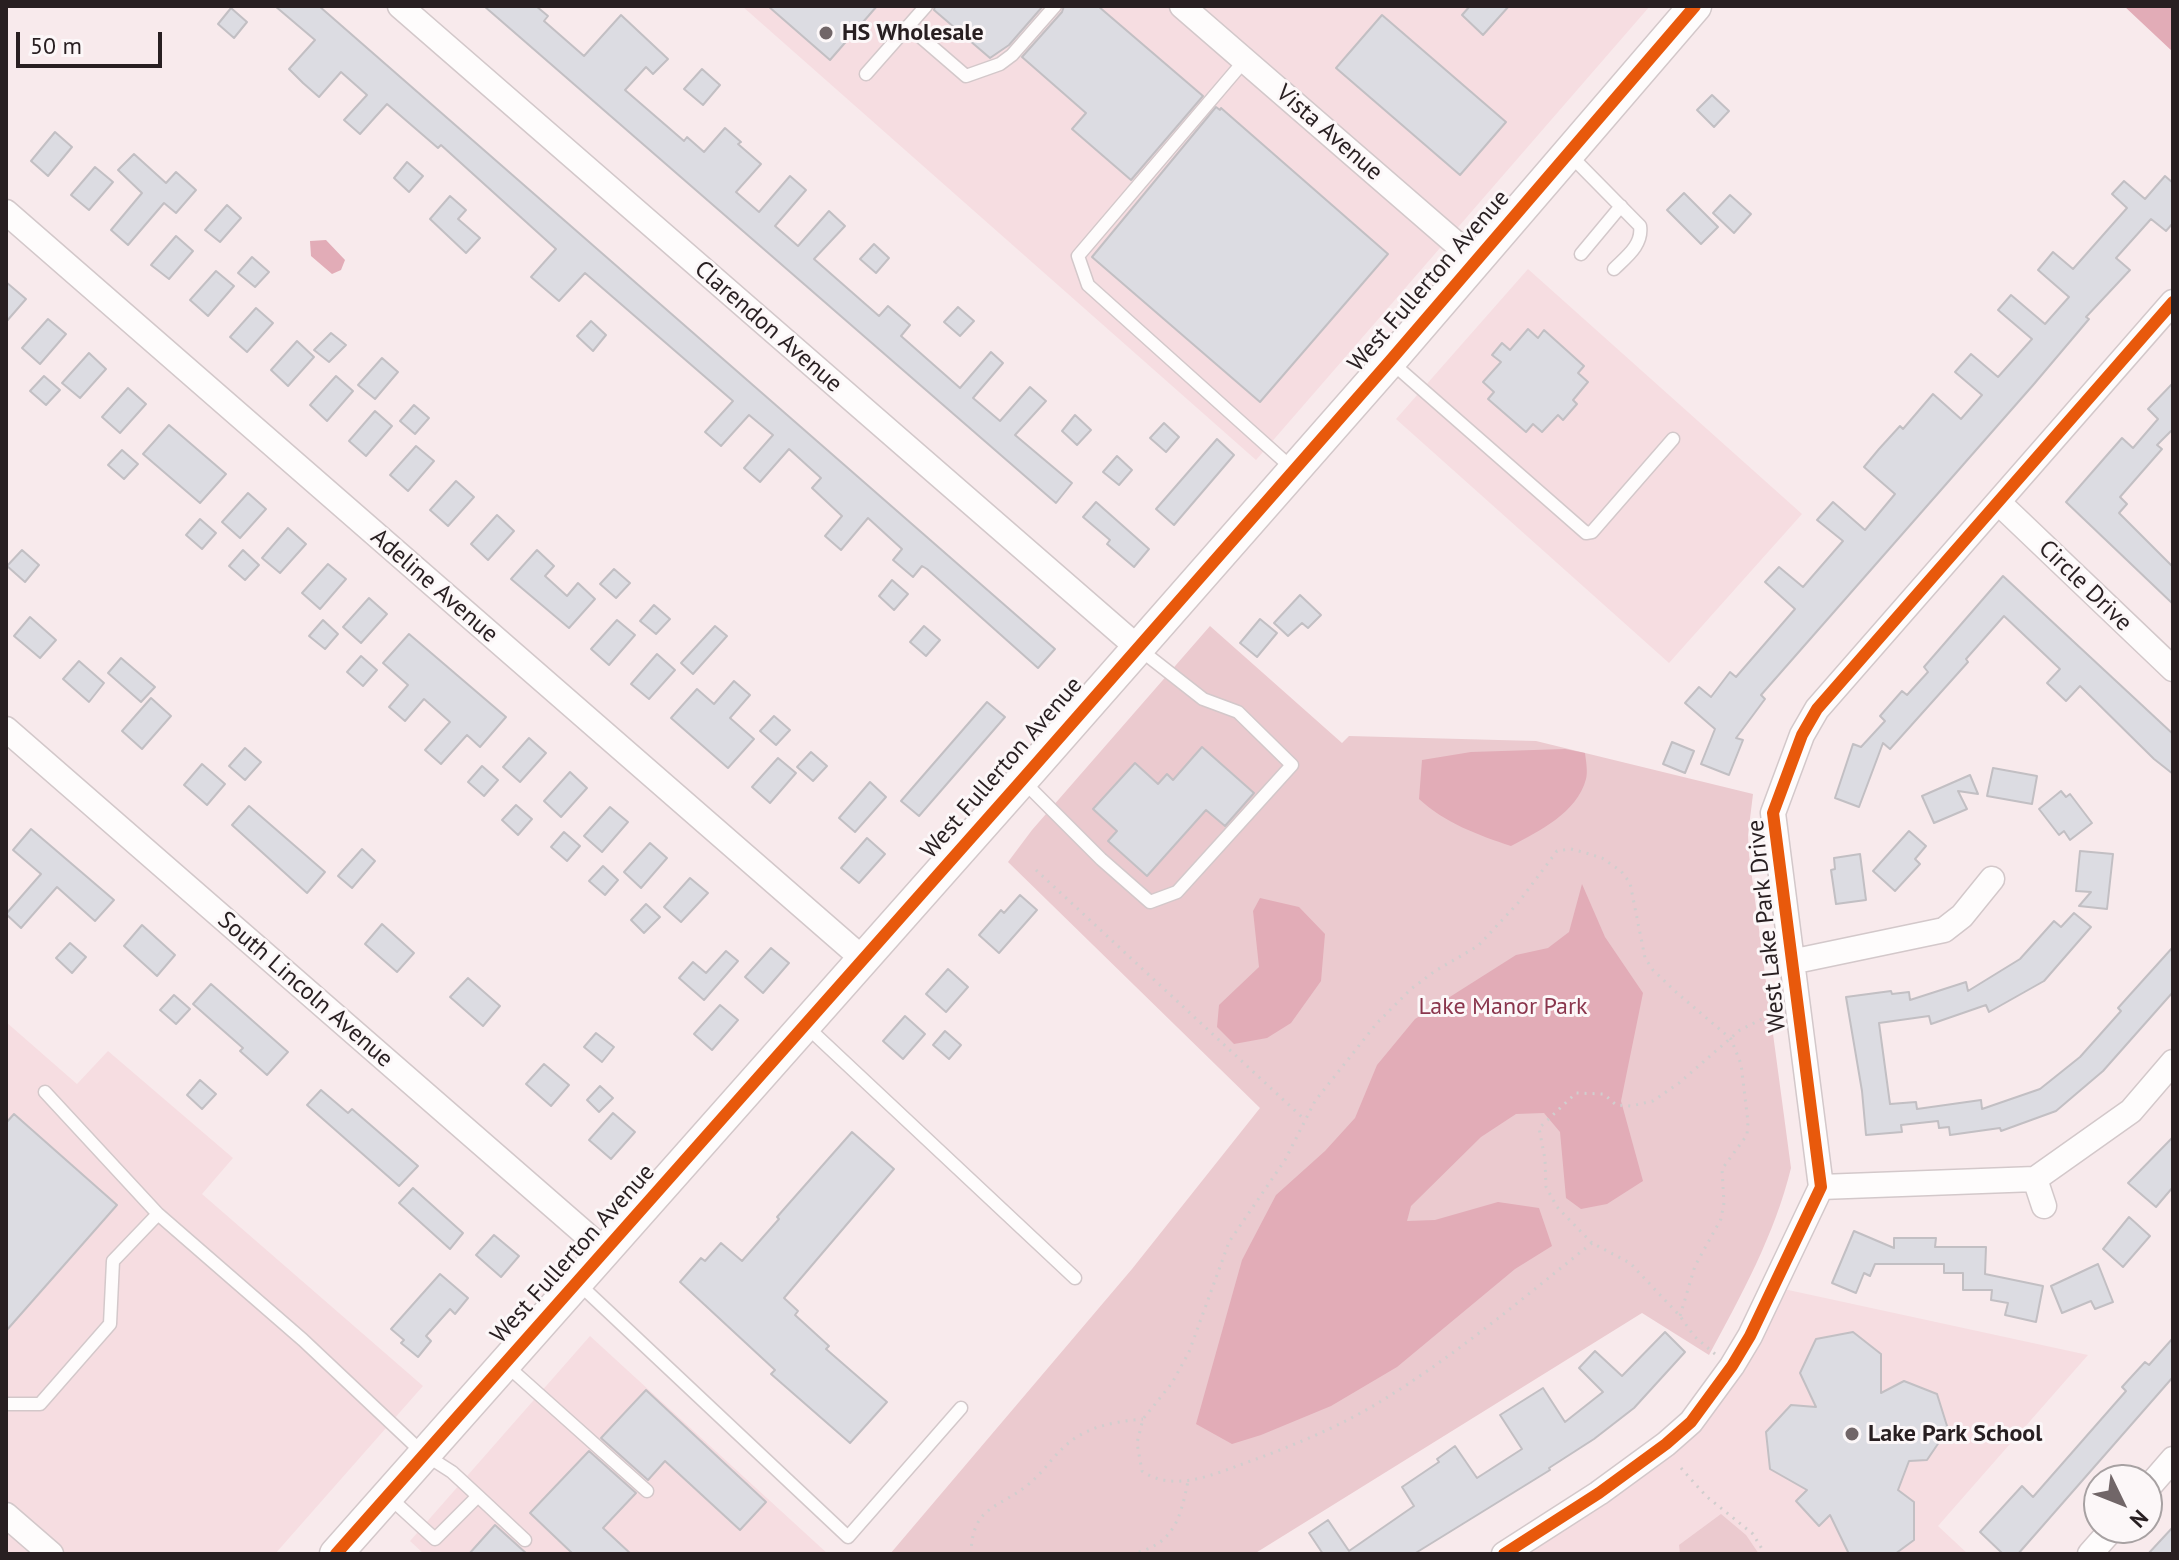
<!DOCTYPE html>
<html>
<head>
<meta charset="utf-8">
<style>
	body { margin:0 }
	#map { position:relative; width:2179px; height:1560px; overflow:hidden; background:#f8eaec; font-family:"PT Sans",sans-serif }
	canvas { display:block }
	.frame { position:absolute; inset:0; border:8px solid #281f21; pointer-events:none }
	.north { position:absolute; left:2083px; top:1464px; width:80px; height:80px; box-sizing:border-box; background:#fcf7f8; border:2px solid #a7a1a2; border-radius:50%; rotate:133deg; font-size:22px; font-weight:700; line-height:32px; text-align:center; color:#281f21 }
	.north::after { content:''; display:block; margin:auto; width:28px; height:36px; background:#716668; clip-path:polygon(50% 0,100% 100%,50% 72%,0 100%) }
	.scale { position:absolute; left:16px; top:32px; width:146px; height:36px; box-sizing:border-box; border:4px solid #281f21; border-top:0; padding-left:10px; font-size:24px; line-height:28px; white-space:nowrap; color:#281f21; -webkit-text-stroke:6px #fcf7f8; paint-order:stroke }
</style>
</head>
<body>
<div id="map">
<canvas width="2179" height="1560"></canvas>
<div class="frame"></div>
<div class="north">N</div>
<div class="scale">50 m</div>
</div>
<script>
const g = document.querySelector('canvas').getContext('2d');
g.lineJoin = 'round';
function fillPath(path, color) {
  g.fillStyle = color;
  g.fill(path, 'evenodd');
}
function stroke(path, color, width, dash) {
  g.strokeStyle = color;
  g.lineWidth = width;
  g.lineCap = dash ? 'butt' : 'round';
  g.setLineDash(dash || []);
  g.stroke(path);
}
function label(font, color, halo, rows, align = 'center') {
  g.font = font + ' "PT Sans",sans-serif';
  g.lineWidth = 6;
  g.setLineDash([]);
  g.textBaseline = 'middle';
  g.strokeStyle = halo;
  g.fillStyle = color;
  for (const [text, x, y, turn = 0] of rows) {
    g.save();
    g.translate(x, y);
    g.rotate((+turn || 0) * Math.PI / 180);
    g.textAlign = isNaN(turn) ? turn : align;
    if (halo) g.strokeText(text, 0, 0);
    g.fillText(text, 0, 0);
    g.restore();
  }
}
fillPath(new Path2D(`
	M742 6H1650L1256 460Z
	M1528 269 1802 514 1669 663 1396 419Z
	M6 1022 77 1084 108 1051 233 1158 202 1194 423 1386 275 1554H6Z
	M1779 1288 2088 1355 1938 1526 1968 1554H1513L1663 1456Z
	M590 1336 828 1554H424L410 1541Z`), '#f6dde1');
fillPath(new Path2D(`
	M1210 626 1342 743 1349 736 1536 741 1753 794 1748 835 1749 855 1791 1168C1775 1234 1741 1296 1709 1355L1642 1313 1254 1554H890L1132 1269 1260 1108 1008 862 1032 830Z
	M1721 1514 1746 1535 1759 1554H1680L1679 1545Z`), '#ebcacf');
fillPath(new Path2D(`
	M2124 6H2173V52Z
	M326 240 345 260 341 270 332 274 311 256 310 241Z
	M1565 749 1585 753C1586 761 1588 772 1586 779 1577 813 1539 831 1511 846 1478 835 1445 823 1419 799L1422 760 1471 752Z
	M1582 884 1605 937 1643 993 1621 1101 1643 1181 1607 1204 1581 1209 1566 1198 1560 1132 1544 1113 1516 1114 1481 1137 1411 1206 1407 1221 1435 1220 1498 1202 1539 1208 1552 1246 1515 1269 1397 1367 1331 1406 1261 1435 1232 1444 1196 1424 1242 1260 1276 1195 1325 1151 1355 1118 1377 1065 1415 1019 1516 955 1548 948 1569 932Z
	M1260 898 1299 907 1325 934 1321 981 1291 1023 1267 1038 1234 1044 1217 1027 1219 1005 1259 967 1253 911Z`), '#e2acb7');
const building = new Path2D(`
	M275 6H319L1055 649 1038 668 927 569 922 566 913 577 893 560 902 549 868 518 841 550 825 536 842 516 812 488 821 478 789 449 760 482 744 468 773 435 749 415 721 446 705 432 733 401 585 273 559 301 531 277 556 249 441 145 438 148 387 104 360 134 344 120 367 95 341 72 319 97 303 83 289 69 315 40Z
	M484 6H536L548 16 544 21 584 56 621 15 668 59 653 74 646 67 625 90 684 141 687 137 704 152 725 128 741 142 738 144 761 164 736 192 759 212 790 176 806 190 775 226 798 246 829 211 845 226 814 259 879 316 888 306 910 325 901 336 960 388 991 352 1003 363 973 398 1000 421 1030 387 1046 401 1015 435 1072 483 1056 503Z
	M768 6H877L830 60Z
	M935 6H1043L1009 45 990 58 934 10Z
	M1064 6H1098L1203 96 1131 180 1072 129 1086 113 1022 57 1062 12Z
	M1470 6H1509L1483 35 1462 15Z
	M231 8 247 22 234 38 218 24Z
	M1382 15 1506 122 1460 175 1336 68Z
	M702 69 720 85 703 105 684 89Z
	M1712 95 1729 111 1714 127 1697 110Z
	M1216 107 1220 110 1221 108 1388 254 1260 402 1092 257Z
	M55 132 72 147 48 176 31 161Z
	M134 154 166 183 176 172 196 190 176 213 164 203 128 245 111 230 142 193 118 170Z
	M407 162 423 176 409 192 394 178Z
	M95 167 113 182 89 210 71 195Z
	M2165 176 2173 183V223L2166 231 2151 219 2116 258 2130 270 2086 317 2089 319 2034 384 1761 695 1765 699 1736 738 1743 740 1729 775 1701 764 1715 729 1685 703 1699 687 1711 697 1730 672 1736 677 1795 609 1765 582 1779 567 1803 587 1843 541 1817 520 1833 502 1865 530 1895 494 1864 467 1879 449 1900 426 1903 429 1933 394 1961 419 1982 395 1955 372 1971 354 1998 377 2032 339 1998 310 2011 295 2045 324 2069 297 2038 270 2053 252 2073 269 2127 208 2112 194 2124 181 2145 199Z
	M1684 193 1718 227 1701 244 1667 210Z
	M1730 195 1751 214 1734 233 1713 213Z
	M450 196 466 210 458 219 480 238 466 253 430 219Z
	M227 205 241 218 220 242 205 230Z
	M176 236 193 251 169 279 151 265Z
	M874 244 889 258 876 273 860 259Z
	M252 257 269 272 255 287 238 273Z
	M216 271 234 286 208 316 190 300Z
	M6 282 26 299 6 322Z
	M958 307 974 321 960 336 944 322Z
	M256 308 273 323 247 352 230 337Z
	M48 319 66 334 40 364 22 348Z
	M591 321 606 335 593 351 577 336Z
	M1528 329 1538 338 1544 330 1584 366 1578 373 1588 382 1573 400 1577 404 1563 420 1558 415 1542 432 1533 424 1526 432 1488 399 1494 392 1483 382 1501 362 1492 355 1502 343 1510 350Z
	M331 333 346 345 329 362 314 350Z
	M297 341 314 357 288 386 271 370Z
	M89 353 106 369 80 398 62 383Z
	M382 358 398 372 375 399 358 385Z
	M44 376 60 390 46 405 30 391Z
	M336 376 353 391 327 421 310 405Z
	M2173 383V433L2171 431 2157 445 2162 449 2120 497 2127 504 2119 513 2173 567V604L2066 502 2122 438 2133 448 2158 419 2148 409Z
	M128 388 146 404 120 433 102 417Z
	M414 405 429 418 415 434 400 421Z
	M375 411 392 426 366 456 349 441Z
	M1075 415 1091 430 1077 445 1062 431Z
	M1164 423 1179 437 1166 452 1150 438Z
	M169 425 226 474 200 503 143 454Z
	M1217 439 1234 455 1174 525 1156 509Z
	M416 446 434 461 408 491 390 475Z
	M122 450 138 464 124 479 108 465Z
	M1117 456 1132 470 1119 485 1103 472Z
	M456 481 474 497 448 526 430 510Z
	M248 493 266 509 240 538 222 522Z
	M1096 502 1149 549 1134 567 1107 544 1110 540 1083 517Z
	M497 515 514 531 488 560 471 544Z
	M200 519 216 533 202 549 186 535Z
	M288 528 306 544 280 573 262 558Z
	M22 550 39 565 25 582 7 566Z
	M243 550 259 565 245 580 229 566Z
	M537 550 554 566 545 576 567 596 578 583 595 599 569 628 511 579Z
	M328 564 346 579 320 609 302 593Z
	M614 569 630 583 616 598 600 584Z
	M2003 576 2173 734V774L2154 759 2080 686 2066 701 2047 683 2060 669 2004 616 1966 659 1968 662 1890 749 1883 743 1859 807 1835 798 1853 744 1861 747 1885 721 1880 716 1902 691 1907 695 1928 672 1924 667Z
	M892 580 908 594 894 610 879 596Z
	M1300 595 1321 615 1308 628 1302 623 1288 636 1274 623Z
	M369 598 387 614 361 643 343 627Z
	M654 605 670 619 656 634 640 621Z
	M30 617 56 640 40 658 14 636Z
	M1260 619 1277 633 1257 657 1240 643Z
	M323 620 338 634 325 649 309 636Z
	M617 620 635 635 609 665 591 649Z
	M715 626 727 636 693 674 681 663Z
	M924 626 940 640 926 656 910 642Z
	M409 634 506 717 480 747 467 735 441 764 425 750 450 722 424 699 405 721 389 707 408 685 383 663Z
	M657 654 675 670 649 699 631 684Z
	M361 656 377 670 363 686 347 672Z
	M121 658 155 687 141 702 108 673Z
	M79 661 104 683 89 702 63 679Z
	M734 681 750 695 730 718 754 739 728 768 671 718 697 689 714 704Z
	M151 698 171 716 142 749 122 731Z
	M987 702 1005 717 919 816 901 801Z
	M774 716 790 730 776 745 760 731Z
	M529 738 546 753 520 782 503 767Z
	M1672 742 1694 751 1685 773 1663 764Z
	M1202 747 1254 793 1225 826 1206 810 1147 876 1108 841 1117 831 1093 809 1135 763 1158 784 1167 774 1173 780Z
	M245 748 261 762 245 780 229 766Z
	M811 752 827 766 813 781 797 767Z
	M778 758 796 773 770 803 752 787Z
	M202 764 225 784 207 805 184 785Z
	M482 766 498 780 484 796 468 782Z
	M1993 768 2037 776 2032 804 1987 796Z
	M570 772 587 788 561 817 544 801Z
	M1970 775 1978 794 1958 791 1967 809 1934 823 1922 796Z
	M870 782 886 797 855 832 839 818Z
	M2061 791 2066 797 2070 794 2092 823 2070 840 2064 831 2059 835 2039 809Z
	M516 805 532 819 518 835 502 820Z
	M249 806 325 872 307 893 232 825Z
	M610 807 628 822 602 852 584 836Z
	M31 829 114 900 95 921 57 887 21 928 6 914 41 874 13 850Z
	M1909 831 1926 846 1915 859 1920 864 1895 891 1873 871Z
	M564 832 580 846 567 861 551 847Z
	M867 838 885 854 859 883 841 868Z
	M650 843 667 858 641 888 624 872Z
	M362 849 375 861 352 888 338 876Z
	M2080 851 2113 854 2107 909 2079 906 2091 892 2076 891Z
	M1860 854 1866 900 1836 904 1831 870 1835 869 1834 858Z
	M603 866 618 880 605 895 589 881Z
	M690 878 708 893 681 922 664 907Z
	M1020 895 1037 910 999 953 979 935 1001 910 1004 913Z
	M646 904 660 917 644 933 631 920Z
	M2074 913 2091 927 2044 981 1989 1012 1986 1005 1931 1024 1929 1016 1879 1023 1890 1104 1916 1102 1917 1109 1981 1100 1982 1109 2040 1089 2080 1057 2121 1011 2118 1008 2173 947V992L2103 1071 2056 1111 2001 1131 2000 1128 1950 1135 1949 1127 1939 1128 1938 1121 1901 1125 1902 1132 1866 1135 1862 1091 1846 997 1891 991 1892 994 1909 992 1910 1000 1966 982 1968 991 2020 959 2054 921 2061 927Z
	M382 924 414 953 397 972 365 944Z
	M142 925 175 955 157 976 124 946Z
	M70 943 86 957 72 973 56 958Z
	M771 948 789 963 763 993 745 977Z
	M726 951 738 961 704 1000 679 978 693 962 706 973Z
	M948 969 968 987 946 1012 926 994Z
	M468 978 500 1006 483 1026 450 997Z
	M211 984 288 1052 267 1075 240 1051 243 1048 193 1004Z
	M174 995 190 1009 176 1024 160 1010Z
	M720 1005 738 1020 712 1050 694 1034Z
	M905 1016 925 1034 903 1059 883 1041Z
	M945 1031 961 1045 949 1059 933 1045Z
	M596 1033 614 1047 602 1062 584 1047Z
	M544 1064 569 1085 551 1106 526 1084Z
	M200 1080 216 1094 202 1109 187 1095Z
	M600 1086 613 1098 599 1112 587 1100Z
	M321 1090 348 1113 352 1109 418 1166 399 1186 307 1105Z
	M613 1113 635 1132 611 1159 589 1140Z
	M14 1114 117 1205 6 1331V1123Z
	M852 1132 894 1169 784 1298 798 1311 795 1315 829 1346 826 1349 887 1402 850 1443 771 1374 775 1370 680 1282 701 1258 705 1261 721 1243 742 1261 779 1219 777 1217Z
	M2173 1137V1187L2156 1207 2128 1183Z
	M413 1188 463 1233 450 1249 399 1203Z
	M2129 1217 2150 1236 2123 1267 2103 1249Z
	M1854 1231 1894 1248V1238H1936L1935 1247H1986L1985 1274 2043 1286 2036 1322 2005 1315 2008 1303 1991 1300 1992 1290H1963V1273H1944V1264H1875L1870 1276 1864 1273 1856 1293 1832 1283Z
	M494 1235 519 1256 501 1277 476 1255Z
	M2098 1264 2113 1302 2095 1309 2091 1301 2062 1313 2051 1286Z
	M440 1274 468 1298 455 1314 450 1309 426 1336 431 1341 418 1357 401 1343 404 1340 391 1329Z
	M1665 1332 1685 1352 1634 1408 1594 1439 1549 1468 1550 1470 1414 1554H1323L1309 1533 1328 1520 1349 1551 1414 1506 1402 1487 1439 1462 1437 1459 1455 1446 1477 1478 1522 1449 1500 1415 1543 1388 1565 1422 1603 1392 1579 1368 1595 1351 1622 1376Z
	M1853 1332 1881 1354V1393L1904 1381 1937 1394 1948 1429 1927 1460 1909 1461 1898 1490 1914 1502V1540L1895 1554H1849L1830 1515 1819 1526 1796 1501 1807 1490 1770 1469 1766 1432 1791 1405 1816 1407 1800 1373 1816 1339Z
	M2173 1338V1377L2018 1554H2003L1980 1532 2022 1486 2033 1497 2126 1391 2122 1387 2145 1362 2149 1365Z
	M646 1390 766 1502 740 1530 665 1461 648 1480 601 1438Z
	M589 1451 636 1493 603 1528 631 1554H573L530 1513Z
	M495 1525 527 1554H469Z
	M2173 1527V1554H2148Z`);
fillPath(building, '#dcdce2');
stroke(building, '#c2bfc3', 2);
const lane = new Path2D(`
	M908 26 966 76 1000 64 1012 55 1055 6
	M1245 60 1078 256 1088 285 1293 469
	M866 74 926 6
	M1570 155 1640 226C1643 245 1626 257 1614 269
	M1581 254 1621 206
	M1391 362 1586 533 1592 532 1673 439
	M1022 780 1101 859 1150 902 1177 892 1292 765 1238 712 1203 699 1138 648
	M805 1025 1075 1278
	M45 1092 158 1214 303 1340 424 1454 452 1472 478 1496 435 1539 388 1496
	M579 1284 848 1537 961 1408
	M505 1364 647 1491
	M6 1404H40L110 1324 113 1261 158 1214
	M478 1496 525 1540`);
const street = new Path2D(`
	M400 6 1137 647
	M1182 6 1475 260
	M6 212 863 959
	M1998 502 2173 669
	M6 729 605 1251
	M1791 962 1944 930 1962 916 1992 879
	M2035 1179 2044 1206
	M1821 1187 2035 1179 2131 1111 2173 1062
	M2147 1489 2173 1459
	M6 1515 51 1554
	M1504 1554 1599 1493 1666 1444 1691 1422 1732 1366 1750 1336 1821 1187 1773 813 1802 735 1817 709 2173 302
	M2090 1554 2113 1528`);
const secondary = new Path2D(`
	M336 1554 1022 780 1390 361 1695 6`);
stroke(lane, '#d3c8ca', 15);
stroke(street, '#d3c8ca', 27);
stroke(secondary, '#d3c8ca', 35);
stroke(new Path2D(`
	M1036 870 1303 1118
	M1592 1243C1523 1298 1454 1357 1378 1403 1335 1429 1287 1448 1240 1465 1209 1476 1172 1492 1142 1471L1137 1443 1143 1419 1172 1383 1189 1352 1229 1242 1285 1160 1315 1101 1377 1023 1411 989 1435 971 1478 946 1518 903 1557 851 1571 849 1586 853 1602 858 1621 871 1630 883 1645 958 1653 970 1676 992 1731 1039 1741 1064 1748 1122 1747 1135 1722 1169 1724 1203 1721 1219 1695 1266 1680 1316
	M1715 1354 1694 1336 1680 1316 1630 1263 1592 1243 1557 1207 1546 1187 1545 1159 1539 1128 1576 1093 1604 1094 1616 1105 1631 1106 1653 1101 1679 1083 1740 1030 1774 1013
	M1681 1468 1706 1496 1753 1534 1765 1554
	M971 1554C972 1504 1000 1509 1030 1483 1042 1473 1052 1458 1064 1447 1086 1426 1114 1422 1143 1419
	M1131 1554C1173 1545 1180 1521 1188 1481`), '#d1cece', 3, [2, 6]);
stroke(lane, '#fefcfc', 12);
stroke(street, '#fefcfc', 24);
stroke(secondary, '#fefcfc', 32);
stroke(new Path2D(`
	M336 1554 1022 780 1390 361 1695 6
	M1504 1554 1599 1493 1666 1444 1691 1422 1732 1366 1750 1336 1821 1187 1773 813 1802 735 1817 709 2173 302`), '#e8590c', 12);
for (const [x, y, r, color] of [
	[826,33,8,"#716668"],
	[1852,1434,8,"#716668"]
]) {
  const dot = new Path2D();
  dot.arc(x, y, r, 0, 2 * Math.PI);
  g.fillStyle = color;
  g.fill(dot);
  stroke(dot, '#fcf7f8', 3);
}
label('bold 24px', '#281f21', '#fcf7f8', [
	["HS Wholesale",842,33],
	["Lake Park School",1868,1434]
], 'left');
label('24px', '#281f21', '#fcf7f8', [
	["Vista Avenue",1329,133,41],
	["West Fullerton Avenue",1429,281,-49],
	["Clarendon Avenue",768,327,41],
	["Adeline Avenue",434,586,41],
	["Circle Drive",2085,586,44],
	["West Fullerton Avenue",1002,768,-49],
	["West Lake Park Drive",1767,926,-96],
	["South Lincoln Avenue",305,990,41],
	["West Fullerton Avenue",573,1254,-48]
]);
label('24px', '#8a364d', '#fcf7f8', [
	["Lake Manor Park",1503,1007]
]);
</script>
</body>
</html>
